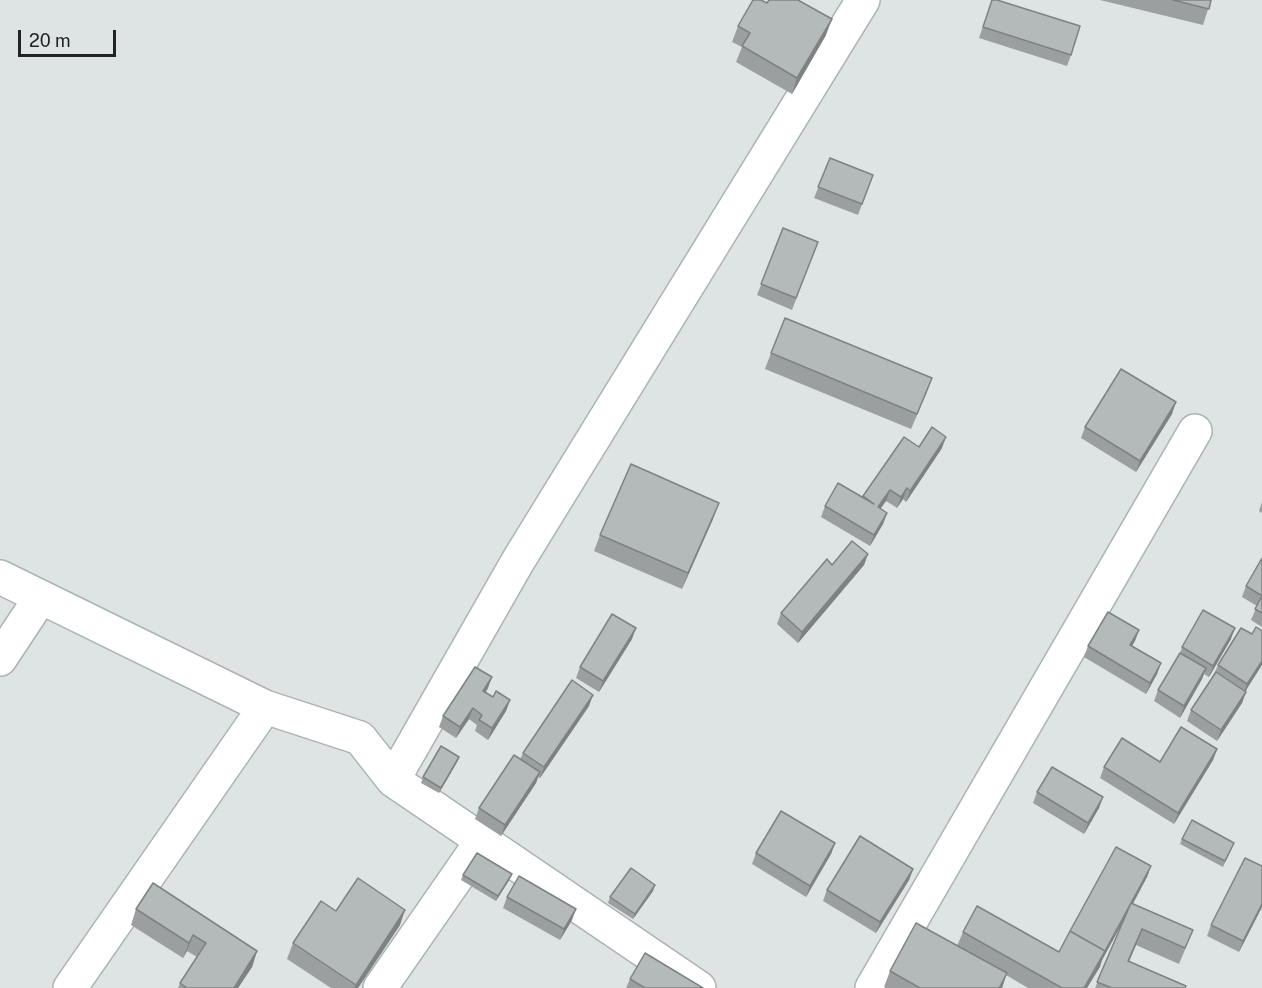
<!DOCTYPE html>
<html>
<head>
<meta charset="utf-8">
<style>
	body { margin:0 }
	#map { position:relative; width:1262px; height:988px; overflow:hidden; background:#dee3e4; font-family:"Public Sans",sans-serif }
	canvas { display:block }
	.scale { position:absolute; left:18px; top:30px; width:98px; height:27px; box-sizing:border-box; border:3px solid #222424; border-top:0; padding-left:8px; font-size:18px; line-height:21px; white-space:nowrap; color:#222424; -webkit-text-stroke:4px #dee3e4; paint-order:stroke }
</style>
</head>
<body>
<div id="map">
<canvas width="1262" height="988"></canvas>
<div class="scale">20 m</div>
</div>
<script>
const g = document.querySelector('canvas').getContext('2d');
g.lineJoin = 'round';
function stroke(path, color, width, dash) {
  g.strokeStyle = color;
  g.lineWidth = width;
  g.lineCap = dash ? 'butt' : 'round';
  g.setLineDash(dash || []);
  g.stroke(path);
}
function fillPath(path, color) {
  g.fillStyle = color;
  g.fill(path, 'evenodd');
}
const minor = new Path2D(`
	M0 577 265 707 360 738 393 780 699 988
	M0 659 41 597
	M393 780 518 561 863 0
	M70 988 265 707
	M380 988 482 841
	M872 988 1195 431`);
stroke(minor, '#adb2b4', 36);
stroke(minor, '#fff', 33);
fillPath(new Path2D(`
	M992 0 1071 55 1067 66 979 38Z
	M1100 0H1211L1203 25Z
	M738 26 826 35 792 94 736 62 742 47 732 42Z
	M830 158 869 186 858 215 814 198Z
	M783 228 818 242 792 310 757 295Z
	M771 353 932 378 911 429 765 369Z
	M1172 414 1136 472 1081 438 1085 427Z
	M919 447 942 448 906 502 903 499 897 508 886 501 880 508 887 513 883 524 870 546 821 517 825 506 863 498V496Z
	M1262 502V513L1259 511Z
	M713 519 682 589 594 551 600 535Z
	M868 554 864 565 798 643 777 624 781 613 832 565Z
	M1262 558V627L1251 620 1257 606 1242 597 1246 586Z
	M1139 630 1132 646 1161 663 1157 674 1146 694 1084 657 1088 646Z
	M1262 631 1246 692 1242 703 1217 741 1187 721 1191 710 1214 674 1218 665 1252 634Z
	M632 639 599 692 576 678 580 667Z
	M1231 639 1209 677 1204 674 1202 679 1180 718 1154 701 1158 690 1180 653 1182 647Z
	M488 688 486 692 493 697 510 700 506 711 488 740 475 731 477 725 469 719 456 738 439 727 443 716Z
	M589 706 540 778 538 777 536 783 501 836 475 819 479 808 520 759 523 753Z
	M1217 749 1213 760 1174 824 1100 778 1104 767 1160 762Z
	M459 757 457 762 439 793 421 783 423 777Z
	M1037 792 1103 797 1099 808 1084 834 1033 803Z
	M1182 839 1232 848 1223 867 1180 844Z
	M835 843 831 854 806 897 752 864 756 853Z
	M1151 866 1147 877 1133 904 1187 945 1179 964 1136 945 1129 962 1185 988H1095L1124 920 1087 988H1028L1006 975 1002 988H886L884 987 890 971 957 946 963 932 1059 952Z
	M913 869 909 880 876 933 823 901 827 890Z
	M512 874 509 880 496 901 461 880 463 875Z
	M653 891 633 919 608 903 610 897Z
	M507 897 572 920 560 940 503 908Z
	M1262 907 1239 952 1207 936 1211 925Z
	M136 909 257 951 252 967 238 988H178L180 983 197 957 187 951 183 958 131 925Z
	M400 925 358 988H331L287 959 293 943Z
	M630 979 703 988H626Z`), '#9b9fa0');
fillPath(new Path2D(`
	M832 19 826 35 792 94 797 78Z
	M932 378 926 394 911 429 917 414Z
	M1176 402 1172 414 1136 472 1140 461Z
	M946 437 942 448 906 502 910 491Z
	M907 488 903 499 897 508 901 497Z
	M890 490 886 501 874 518 878 507Z
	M719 503 713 519 682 589 688 573Z
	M887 513 883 524 870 546 874 535Z
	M868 554 864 565 798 643 802 632Z
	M636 628 632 639 599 692 603 681Z
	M1235 628 1231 639 1209 677 1213 666Z
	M1139 630 1135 641 1126 656 1130 645Z
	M1262 661V665L1243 695 1247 684Z
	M1161 663 1157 674 1146 694 1150 683Z
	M1206 668 1202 679 1180 718 1184 706Z
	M492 677 488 688 479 702 483 691Z
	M1246 692 1242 703 1217 741 1221 730Z
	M593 695 589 706 540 778 544 767Z
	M510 700 506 711 488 740 492 728Z
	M473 708 469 719 456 738 460 727Z
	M1217 749 1213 760 1174 824 1178 813Z
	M459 757 457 762 439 793 441 788Z
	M540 772 536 783 501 836 505 825Z
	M1103 797 1099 808 1084 834 1088 823Z
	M835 843 831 854 806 897 810 886Z
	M1151 866 1147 877 1102 960 1100 967 1087 988H1084Z
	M913 869 909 880 876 933 880 922Z
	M512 874 509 880 496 901 498 896Z
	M655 885 653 891 633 919 635 914Z
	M1262 904V907L1239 952 1243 941Z
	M576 909 572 920 560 940 564 929Z
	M405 910 400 925 358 988H354Z
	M1142 929 1136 945 1122 977 1128 961Z
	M193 935 187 951 183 958 189 943Z
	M257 951 252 967 238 988H234Z
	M1007 973 1002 988H999Z`), '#7e8282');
const building = new Path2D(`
	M753 0H761L767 3 769 0H798L832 19 797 78 742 46 750 33 738 26Z
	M992 0H997L1080 26 1071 55 983 27Z
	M1173 0H1211L1209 9Z
	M830 158 873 175 862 204 818 187Z
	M783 228 818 242 796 298 761 284Z
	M785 318 932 378 917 414 771 353Z
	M1121 369 1176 402 1140 461 1085 427Z
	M932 427 946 437 910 491 907 488 901 497 890 490 878 507 887 513 874 535 825 506 838 483 874 504 863 496 904 437 919 447Z
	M631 464 719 503 688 573 600 535Z
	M852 541 868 554 802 632 781 613 827 559 832 565Z
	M1262 558V596L1246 586Z
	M1262 596V613L1255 609Z
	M1203 610 1235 628 1213 666 1182 647Z
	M1108 612 1139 630 1130 645 1161 663 1150 683 1088 646Z
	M612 614 636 628 603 681 580 667Z
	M1256 627 1262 631V661L1247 684 1218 665 1241 628 1252 634Z
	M1180 653 1206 668 1184 706 1158 690Z
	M475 667 492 677 483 691 493 697 496 691 510 700 492 728 479 720 482 715 473 708 460 727 443 716Z
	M1216 672 1246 692 1221 730 1191 710Z
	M572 680 593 695 544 767 523 753Z
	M1181 727 1217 749 1178 813 1104 767 1122 738 1160 762Z
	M441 746 459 757 441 788 423 777Z
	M514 755 540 772 505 825 479 808Z
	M1052 767 1103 797 1088 823 1037 792Z
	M781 811 835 843 810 886 756 853Z
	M1192 820 1234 843 1225 861 1182 839Z
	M860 836 913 869 880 922 827 890Z
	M1116 847 1151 866 1105 951 1070 931Z
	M477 853 512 874 498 896 463 875Z
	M1245 858 1262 866V904L1243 941 1211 925Z
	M631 868 655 885 635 914 610 897Z
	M519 876 576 909 564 929 507 897Z
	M358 878 405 910 356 985 293 943 321 901 336 911Z
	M153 883 257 951 234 988H187L180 983 206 943 193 935 189 943 136 909Z
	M1131 903 1193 930 1185 948 1142 929 1128 961 1186 986 1185 988H1112L1097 982Z
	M977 906 1059 952 1070 931 1105 951 1084 988H1062L963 932Z
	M916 923 1007 973 999 988H920L890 971Z
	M645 953 703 988H645L630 979Z`);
fillPath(building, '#b4b9ba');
stroke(building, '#7e8282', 1.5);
</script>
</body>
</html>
